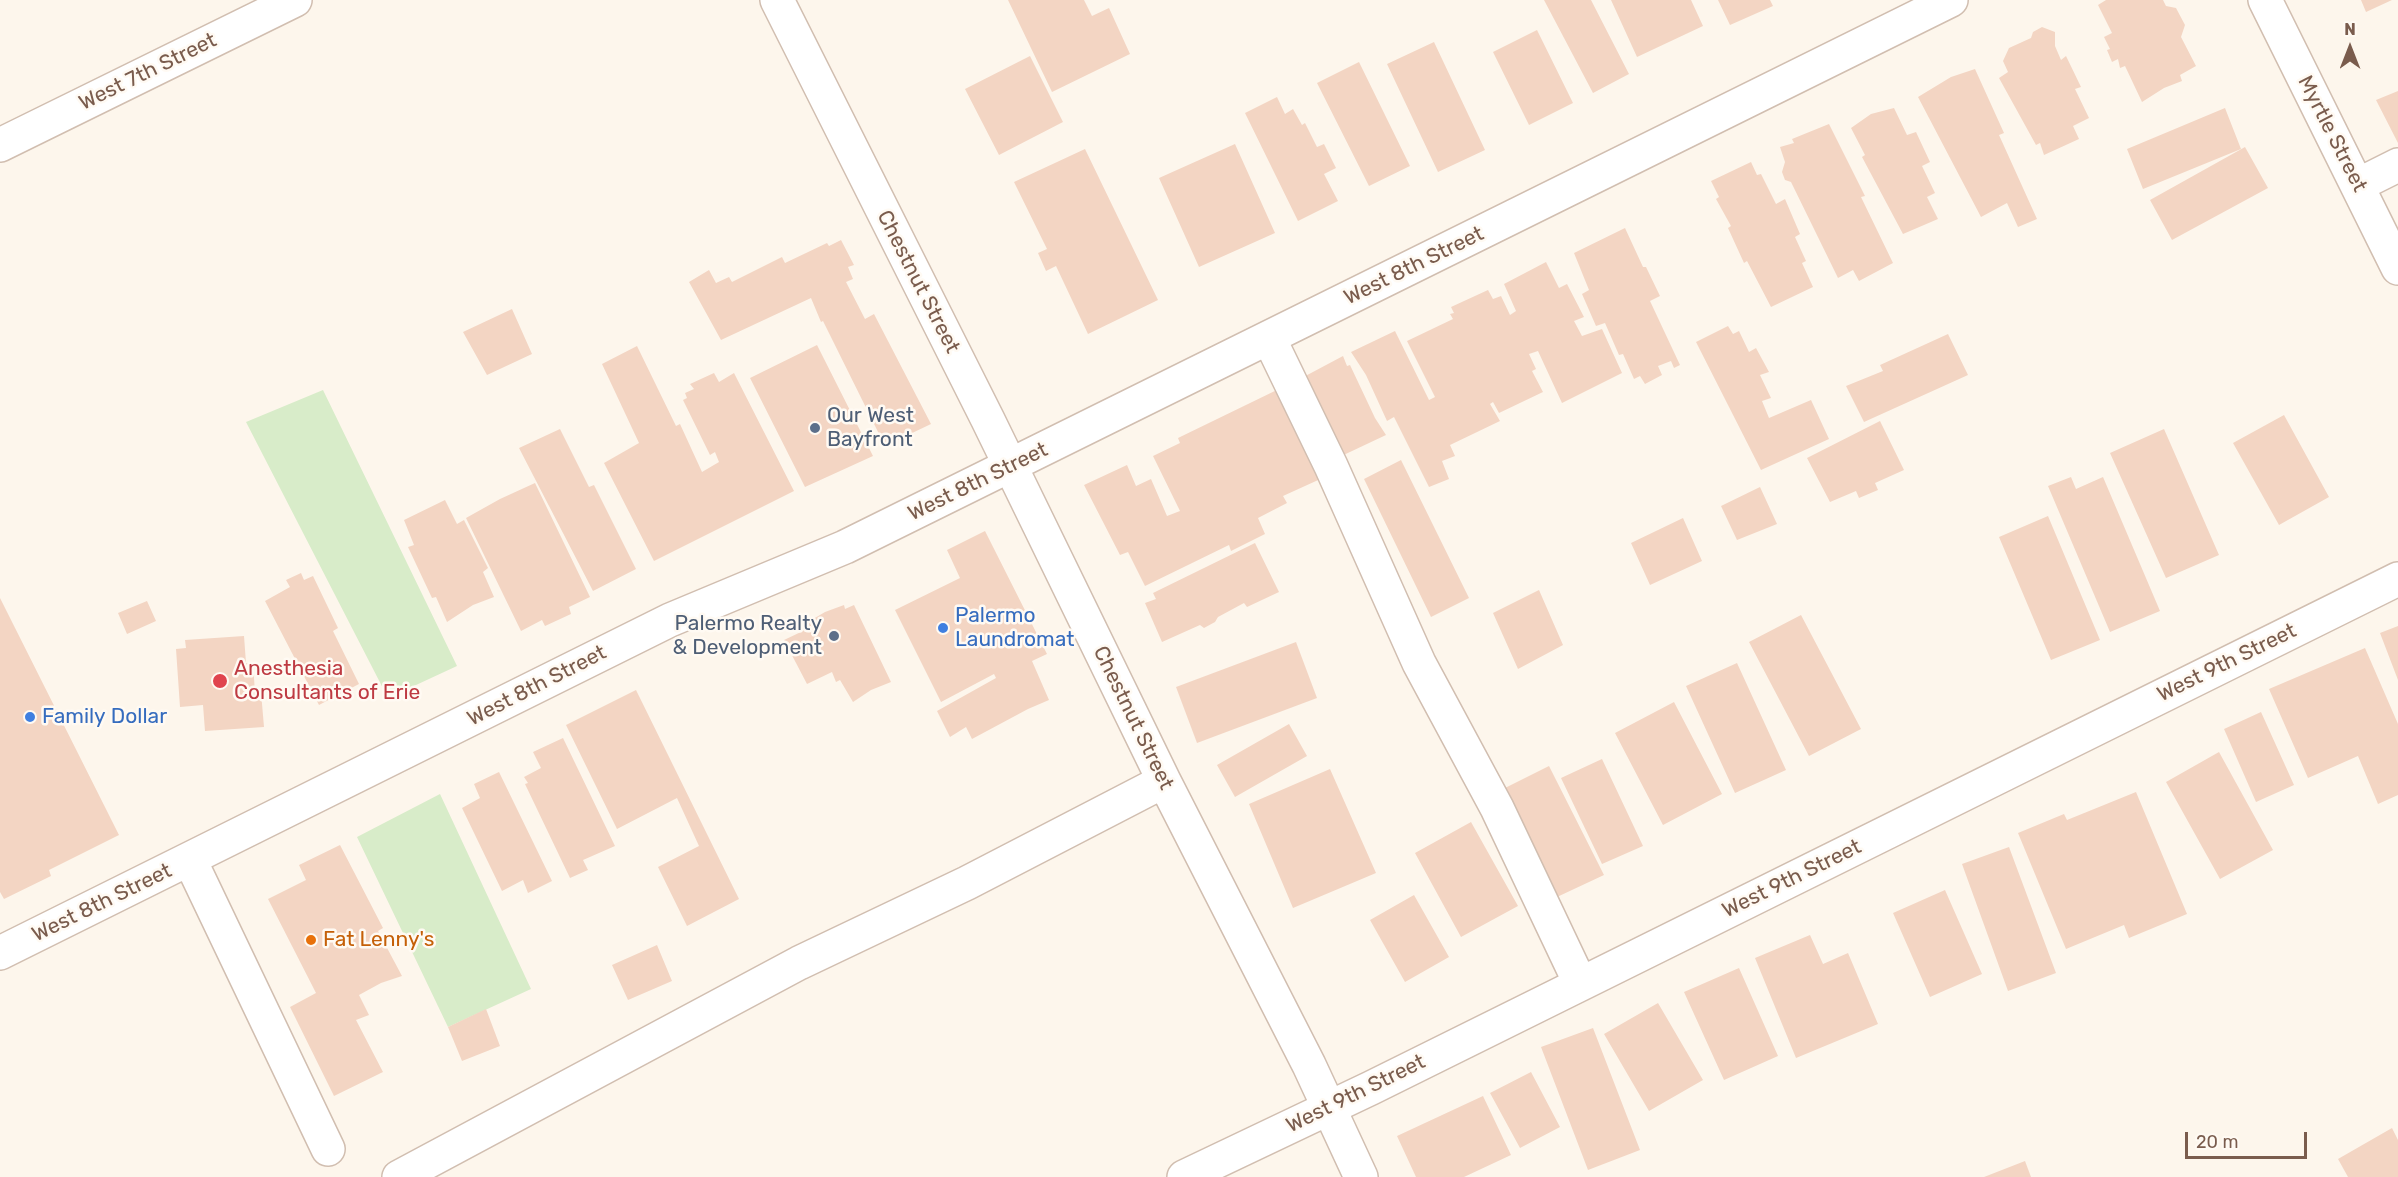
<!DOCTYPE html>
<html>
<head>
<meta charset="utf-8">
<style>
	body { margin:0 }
	#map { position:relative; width:2398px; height:1177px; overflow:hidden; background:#fdf6ec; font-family:Rubik,sans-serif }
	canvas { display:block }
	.north { position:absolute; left:2320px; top:18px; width:60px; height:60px; -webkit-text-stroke:4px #fffaf3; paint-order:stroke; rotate:0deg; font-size:16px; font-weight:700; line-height:24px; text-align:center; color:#7a5c4d }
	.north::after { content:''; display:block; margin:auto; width:21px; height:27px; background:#7a5c4d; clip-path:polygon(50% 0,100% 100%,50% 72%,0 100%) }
	.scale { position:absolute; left:2185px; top:1132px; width:122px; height:27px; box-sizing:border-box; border:3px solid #7a5c4d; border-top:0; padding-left:8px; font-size:18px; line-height:21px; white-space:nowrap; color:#7a5c4d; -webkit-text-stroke:4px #fffaf3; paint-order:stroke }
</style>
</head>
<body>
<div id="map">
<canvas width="2398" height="1177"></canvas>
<div class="north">N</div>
<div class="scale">20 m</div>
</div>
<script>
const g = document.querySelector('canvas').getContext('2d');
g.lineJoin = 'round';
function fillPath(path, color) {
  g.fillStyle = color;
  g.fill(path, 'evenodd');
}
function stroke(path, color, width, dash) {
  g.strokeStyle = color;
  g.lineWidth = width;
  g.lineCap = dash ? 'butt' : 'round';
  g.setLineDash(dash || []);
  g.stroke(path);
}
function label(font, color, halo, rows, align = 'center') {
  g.font = font + ' Rubik,sans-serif';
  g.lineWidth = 5;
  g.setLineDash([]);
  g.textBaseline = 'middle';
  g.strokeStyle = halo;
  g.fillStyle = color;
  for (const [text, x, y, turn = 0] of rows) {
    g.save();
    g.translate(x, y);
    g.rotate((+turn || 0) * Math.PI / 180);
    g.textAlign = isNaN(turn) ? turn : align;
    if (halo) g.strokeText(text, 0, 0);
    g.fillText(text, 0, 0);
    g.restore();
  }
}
fillPath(new Path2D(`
	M323 390 457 666 388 698 246 422Z
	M440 794 531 989 448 1027 357 837Z`), '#d8ecc9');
fillPath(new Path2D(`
	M1008 0H1084L1092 16 1109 8 1130 54 1052 92Z
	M1544 0H1591L1629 74 1593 93Z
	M1611 0H1691L1703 26 1637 57Z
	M1718 0H1770L1773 6 1730 25Z
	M2106 0H2163L2166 6 2176 8 2185 25 2181 37 2196 66 2180 75 2182 81 2164 88 2142 102 2125 66 2120 68 2118 59 2112 62 2107 50 2110 49 2104 37 2112 33 2098 5Z
	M2361 0H2392L2366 12Z
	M2042 27 2055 32V46L2061 60 2066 56 2081 87 2075 89 2089 118 2073 126 2079 139 2044 155 2040 143 2036 145 1999 78 2008 72 2003 61 2009 48 2031 38 2033 32Z
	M1537 30 1573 103 1529 125 1493 52Z
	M1434 42 1485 150 1438 172 1387 64Z
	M1030 56 1063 122 999 155 965 89Z
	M1359 62 1410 166 1369 186 1317 83Z
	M1975 69 2004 133 1999 135 2037 219 2018 227 2007 203 1981 217 1918 97 1951 77Z
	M2398 91V143L2376 100Z
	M1277 97 1285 114 1293 109 1302 125 1305 123 1317 147 1324 144 1336 168 1324 174 1338 201 1298 221 1245 113Z
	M1894 108 1907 135 1916 132 1930 162 1922 166 1935 193 1927 197 1938 219 1903 234 1862 157 1865 155 1851 128 1871 114Z
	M2225 108 2241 149 2143 189 2127 149Z
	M1829 124 1865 196 1861 197 1893 263 1859 281 1853 270 1838 278 1791 182 1785 180 1782 172 1785 162 1780 147 1794 143 1792 139Z
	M1235 144 1275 233 1199 267 1159 178Z
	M2245 147 2268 188 2172 240 2150 200Z
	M1085 149 1158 300 1088 334 1056 266 1046 271 1038 253 1047 249 1014 182Z
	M1751 162 1757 175 1761 174 1776 204 1785 199 1800 234 1795 237 1806 261 1802 263 1813 287 1771 307 1747 261 1744 263 1728 228 1731 226 1716 199 1719 197 1711 181Z
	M1625 228 1643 267H1646L1660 296 1650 301 1680 365 1674 368 1671 361 1658 366 1662 375 1645 384 1640 376 1634 379 1623 354 1619 355 1605 323 1596 326 1582 294 1589 290 1574 253Z
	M841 240 854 265 848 267 853 279 846 282 865 319 874 314 931 424 885 446 823 321 821 322 811 298 721 340 689 282 709 270 716 283 729 277 732 282 782 257 785 263 827 243 829 246Z
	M1546 262 1559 288 1567 284 1584 317 1574 321 1582 336 1602 329 1622 373 1562 403 1538 351 1529 354 1536 369 1532 371 1543 392 1499 413 1493 402 1490 404 1500 421 1450 445 1455 456 1442 461 1449 479 1429 487 1394 417 1387 421 1366 375 1351 352 1395 331 1429 400 1435 397 1407 341 1453 319 1450 314 1454 313 1451 307 1488 290 1493 299 1501 296 1510 315 1516 311 1504 284Z
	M512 309 532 354 487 375 463 332Z
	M1728 326 1733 334 1739 331 1749 352 1756 348 1769 372 1760 375 1771 398 1762 401 1769 418 1811 400 1829 439 1761 470 1696 342Z
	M1948 334 1968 375 1864 422 1846 386 1883 371 1880 365Z
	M817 345 873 456 805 487 750 378Z
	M637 346 676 426 680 424 702 472 719 462 715 452 710 455 683 400 687 398 685 393 694 389 690 384 714 373 719 382 734 373 794 491 654 561 604 463 639 443 602 364Z
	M1343 356 1347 366 1350 365 1375 418 1386 435 1333 460 1296 381Z
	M1283 387 1327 476 1283 496 1287 503 1258 518 1265 534 1231 551 1229 545 1145 586 1128 552 1120 555 1084 485 1127 465 1136 486 1151 479 1167 516 1180 511 1153 456 1180 443 1178 438Z
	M2284 415 2329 497 2279 525 2233 443Z
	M1880 421 1904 470 1875 483 1878 490 1859 498 1856 491 1830 502 1807 458Z
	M560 429 589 487 594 485 636 569 593 591 519 448Z
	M2164 429 2219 555 2166 578 2110 453Z
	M1401 460 1469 598 1431 617 1364 479Z
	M2071 477 2076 489 2103 477 2160 611 2110 632 2048 486Z
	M535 483 590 597 569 607 571 614 545 626 542 620 521 631 466 518 500 499Z
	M1760 487 1777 524 1737 540 1721 506Z
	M445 500 457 524 464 520 488 568 483 572 494 597 473 605 447 622 436 597 432 598 408 547 414 545 404 520Z
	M2048 516 2100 640 2051 660 1999 537Z
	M1683 518 1702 561 1650 585 1631 543Z
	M985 531 1047 654 1032 661 1049 700 1028 709 972 739 966 727 950 737 937 711 996 678 994 674 941 702 895 610 960 578 947 550Z
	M1255 543 1279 592 1247 607 1244 603 1218 617 1215 622 1204 628 1200 625 1162 642 1145 603 1156 599 1153 593Z
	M301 573 304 580 313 576 338 628 333 631 359 684 319 705 265 601 290 587 286 580Z
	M1539 590 1563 645 1518 669 1493 613Z
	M0 598 119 835 49 870 51 876 4 899 0 892Z
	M147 601 156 621 127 634 118 613Z
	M844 605 845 609 854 605 891 682 871 690 853 702 840 680 836 682 832 672 807 684 784 640 803 631V625L825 612Z
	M1801 615 1861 729 1809 756 1749 642Z
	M2398 626V680L2380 633Z
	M244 636 246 663H253L255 693 261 692 264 727 205 731 203 705 180 707 176 649 186 648 185 640Z
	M1296 642 1317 698 1197 743 1176 687Z
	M2365 648 2398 724V795L2378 804 2358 756 2308 778 2269 689Z
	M1737 663 1786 770 1735 793 1686 686Z
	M636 690 739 899 687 926 658 867 699 846 677 798 617 829 566 725Z
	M1674 702 1722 794 1663 825 1615 733Z
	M2261 712 2294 785 2256 802 2224 729Z
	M1289 724 1307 756 1235 797 1217 765Z
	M563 738 615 846 583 860 588 870 570 878 525 784 528 783 524 777 541 768 533 752Z
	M2219 752 2273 850 2220 879 2166 782Z
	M1602 759 1643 846 1602 864 1561 778Z
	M1549 766 1604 875 1557 897 1503 789Z
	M1330 769 1376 873 1293 908 1249 804Z
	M499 772 552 881 528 893 523 880 502 891 462 808 480 798 474 784Z
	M2136 792 2187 914 2129 938 2124 925 2066 949 2018 833 2064 814 2067 820Z
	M1471 822 1518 906 1461 937 1415 853Z
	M340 845 383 928 378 931 402 976 381 983 359 995 369 1015 356 1020 383 1072 334 1096 290 1007 316 993 268 899 306 880 299 865Z
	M2009 847 2056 973 2008 991 1962 864Z
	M1945 890 1982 974 1930 997 1893 913Z
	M1414 895 1449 957 1405 982 1370 920Z
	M1810 935 1823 964 1848 953 1878 1024 1796 1058 1755 958Z
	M657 945 672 981 628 1000 612 965Z
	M1739 968 1778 1056 1724 1080 1684 992Z
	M1658 1003 1703 1080 1649 1111 1604 1034Z
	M486 1009 500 1046 462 1061 448 1027Z
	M1593 1028 1640 1150 1588 1170 1541 1047Z
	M1531 1072 1560 1127 1520 1148 1490 1093Z
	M1483 1096 1511 1155 1464 1177H1416L1397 1136Z
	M2392 1128 2398 1140V1177H2348L2338 1159Z
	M2025 1161 2031 1177H1984Z`), '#f3d5c3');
const minor = new Path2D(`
	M777 0 988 420 1164 781 1309 1065 1361 1177
	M2265 0 2398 268
	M0 145 295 0
	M2358 185 2398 165
	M1269 338 1331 466 1419 663 1497 808 1580 983
	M190 860 328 1149
	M0 953 670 620 845 547 1951 0
	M399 1177 799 963 967 883 1164 781
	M1184 1177 1371 1088 2398 579`);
stroke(minor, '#d1beb0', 36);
stroke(minor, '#fff', 33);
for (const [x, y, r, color] of [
	[815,428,6,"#5c6f8a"],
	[943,628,6,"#3f7fe0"],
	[834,636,6,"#5c6f8a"],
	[220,681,8,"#e0444e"],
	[30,717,6,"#3f7fe0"],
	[311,940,6,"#e8710a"]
]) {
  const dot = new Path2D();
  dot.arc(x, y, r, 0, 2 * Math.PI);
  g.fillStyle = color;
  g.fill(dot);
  stroke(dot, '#fffaf3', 2);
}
label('21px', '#7a5c4d', '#fffaf3', [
	["West 7th Street",148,72,-26],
	["Myrtle Street",2332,134,63],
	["West 8th Street",1414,266,-26],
	["Chestnut Street",918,282,63],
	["West 8th Street",978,482,-26],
	["West 9th Street",2227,663,-26],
	["West 8th Street",537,686,-27],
	["Chestnut Street",1133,718,64],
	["West 9th Street",1792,879,-26],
	["West 8th Street",102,903,-26],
	["West 9th Street",1356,1094,-26]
]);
label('21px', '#4e5e75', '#fffaf3', [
	["Our West",827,416],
	["Bayfront",827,440],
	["Palermo Realty",822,624,"right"],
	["& Development",822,648,"right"]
], 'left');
label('21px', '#366cbe', '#fffaf3', [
	["Palermo",955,616],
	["Laundromat",955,640],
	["Family Dollar",42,717]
], 'left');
label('21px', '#be3a42', '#fffaf3', [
	["Anesthesia",234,669],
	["Consultants of Erie",234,693]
], 'left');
label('21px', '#c56008', '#fffaf3', [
	["Fat Lenny's",323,940]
], 'left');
</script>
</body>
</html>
